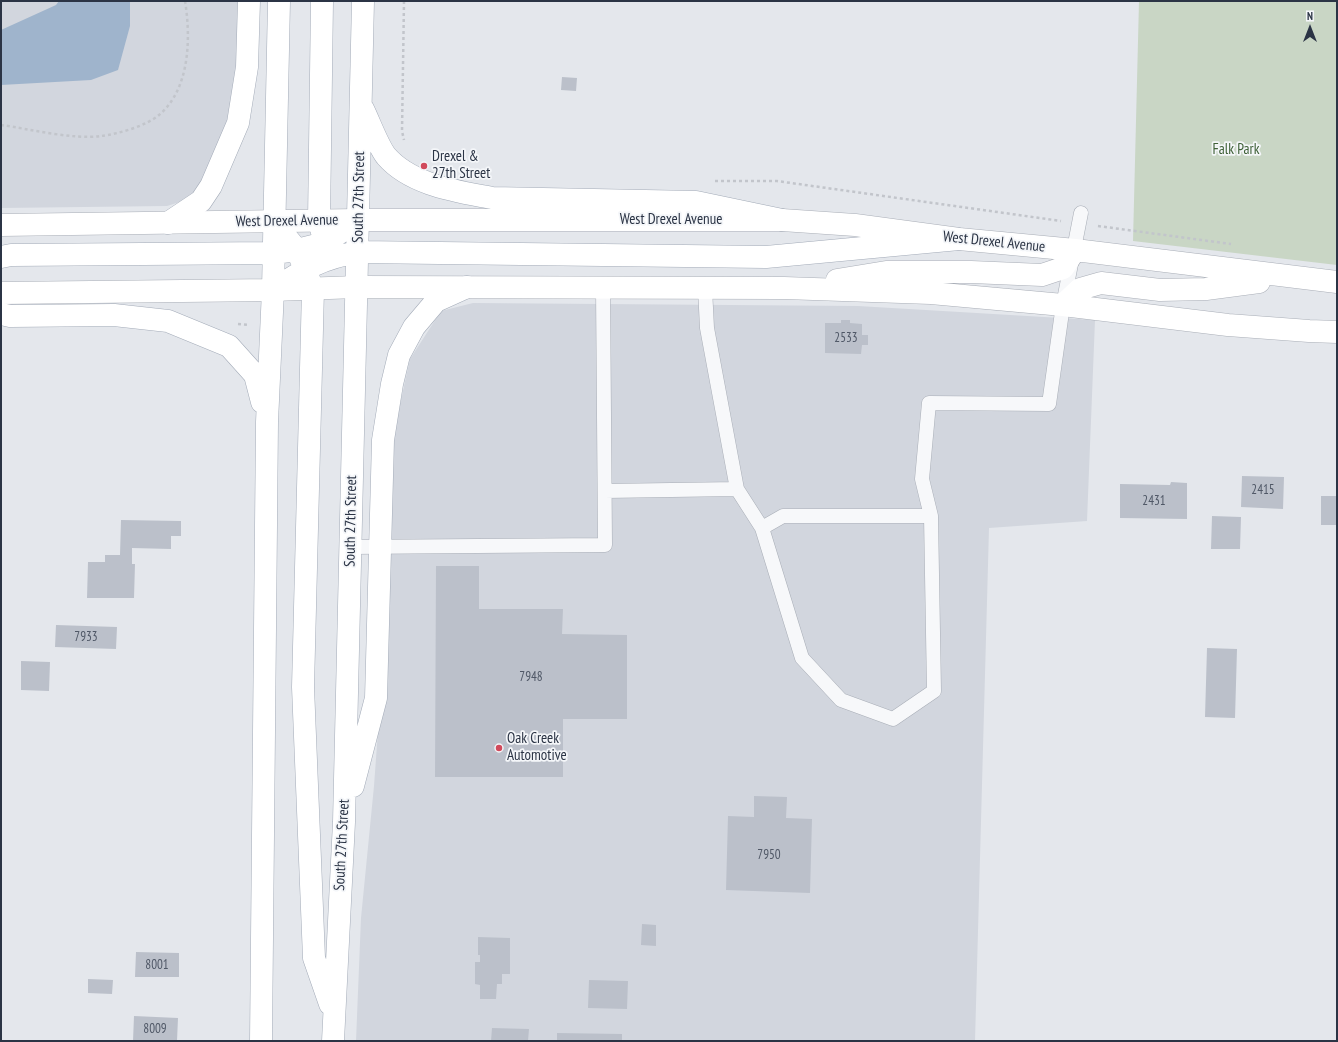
<!DOCTYPE html>
<html>
<head>
<meta charset="utf-8">
<style>
	body { margin:0 }
	#map { position:relative; width:1338px; height:1042px; overflow:hidden; background:#e4e7ec; font-family:"PT Sans Narrow",sans-serif }
	canvas { display:block }
	.frame { position:absolute; inset:0; border:2px solid #2b3445; pointer-events:none }
	.north { position:absolute; left:1290px; top:8px; width:40px; height:40px; -webkit-text-stroke:3px #f4f6f9; paint-order:stroke; rotate:0deg; font-size:11px; font-weight:700; line-height:16px; text-align:center; color:#2b3445 }
	.north::after { content:''; display:block; margin:auto; width:14px; height:18px; background:#2b3445; clip-path:polygon(50% 0,100% 100%,50% 72%,0 100%) }
</style>
</head>
<body>
<div id="map">
<canvas width="1338" height="1042"></canvas>
<div class="frame"></div>
<div class="north">N</div>
</div>
<script>
const g = document.querySelector('canvas').getContext('2d');
g.lineJoin = 'round';
function fillPath(path, color) {
  g.fillStyle = color;
  g.fill(path, 'evenodd');
}
function stroke(path, color, width, dash) {
  g.strokeStyle = color;
  g.lineWidth = width;
  g.lineCap = dash ? 'butt' : 'round';
  g.setLineDash(dash || []);
  g.stroke(path);
}
function label(font, color, halo, rows, align = 'center') {
  g.font = font + ' "PT Sans Narrow",sans-serif';
  g.lineWidth = 3.5;
  g.setLineDash([]);
  g.textBaseline = 'middle';
  g.strokeStyle = halo;
  g.fillStyle = color;
  for (const [text, x, y, turn = 0] of rows) {
    g.save();
    g.translate(x, y);
    g.rotate((+turn || 0) * Math.PI / 180);
    g.textAlign = isNaN(turn) ? turn : align;
    if (halo) g.strokeText(text, 0, 0);
    g.fillText(text, 0, 0);
    g.restore();
  }
}
fillPath(new Path2D(`
	M1 1H239L238 53 228 121 214 163 193 194 183 201 167 206 1 208Z
	M473 303 858 306 1095 320 1087 521 989 528 975 1041H356L361 918 374 786 389 579 391 445 410 359 441 311Z`), '#d2d6de');
fillPath(new Path2D(`
	M1139 1H1337V265L1133 241Z`), '#c9d6c5');
fillPath(new Path2D(`
	M59 1H130V26L118 70 91 80 1 85V30L56 5Z`), '#9fb4cc');
fillPath(new Path2D(`
	M562 77 577 78 576 91 561 90Z
	M841 320H850V323L862 324V335H868V345H862L861 354 825 353V323H841Z
	M1242 476 1284 477 1283 509 1241 507Z
	M1171 482 1187 483V519L1120 518V484L1170 485Z
	M1321 496H1337V525H1321Z
	M1212 516 1241 517 1240 549H1211Z
	M121 520 181 521V536H171V549L132 548V564H135L134 598H87L88 562H105V555H120Z
	M436 566H479V609H563L562 634 627 635V719H563V777H435Z
	M56 625 117 627 116 649 55 647Z
	M1207 648 1237 649 1235 718 1205 717Z
	M21 661 50 662 49 691 21 690Z
	M754 796 787 797 786 818 812 819 810 893 726 890 728 816 754 817Z
	M642 924 656 925V946L641 945Z
	M478 937 510 938V974H502V984H497L496 999H480V985L475 984V962H480V955H478Z
	M136 952 179 953V977H135Z
	M88 979 113 980 112 994 88 993Z
	M589 980 628 981 627 1009 588 1008Z
	M134 1016 178 1018 177 1041H133Z
	M492 1028 529 1029 528 1041H491Z
	M557 1033 622 1034V1041H557Z`), '#bbc0ca');
const lane = new Path2D(`
	M737 489 762 528 802 658 841 700 893 719 934 691 931 516 922 479 929 403 1049 404 1063 305 1081 213
	M605 491 737 489 707 328 705 288
	M762 528 783 516H931
	M350 547 605 545 603 287`);
const secondary = new Path2D(`
	M1 225 358 220H782L855 225 959 239 1075 250 1337 282
	M837 280 886 272H971L1042 275 1063 268 1075 250
	M1 293 273 290 357 287 784 288 931 293 1063 305 1228 325 1309 331 1337 332
	M1063 305 1080 289 1101 283 1160 290 1206 289 1259 282`);
const primary = new Path2D(`
	M322 1 319 221 325 243 332 255
	M363 109C369 121 378 146 386 156 411 185 456 191 492 198L696 202 782 220
	M274 222 297 250 313 289 303 687 314 958 330 1004
	M168 223 201 201 211 186 238 123 247 67 249 1
	M1 257 11 255 274 253 297 250 325 243 358 220
	M273 290C305 269 319 259 358 252L766 257 959 239
	M1 314 10 316 114 315 168 321 229 346 255 375 262 402
	M353 786 376 698 383 440 392 384 399 355 414 327 436 301 467 287
	M261 1041 267 422 273 290 279 1
	M333 1041 344 822 363 1`);
stroke(lane, '#a9aeb7', 15);
stroke(secondary, '#a9aeb7', 23);
stroke(primary, '#a3abb8', 23);
stroke(new Path2D(`
	M404 1 402 131 404 140
	M1 125C30 129 73 140 101 136 118 134 146 126 159 115 190 89 191 38 185 1
	M715 181H777L1061 221
	M1098 226 1231 244
	M238 324 249 325`), '#c2c5cb', 2.5, [3, 3]);
stroke(lane, '#f7f8fa', 14);
stroke(secondary, '#fff', 22);
stroke(primary, '#fff', 22);
for (const [x, y, r, color] of [
	[424,166,4,"#d1495b"],
	[499,748,4,"#d1495b"]
]) {
  const dot = new Path2D();
  dot.arc(x, y, r, 0, 2 * Math.PI);
  g.fillStyle = color;
  g.fill(dot);
  stroke(dot, '#f4f6f9', 1.5);
}
label('13px', '#4f5766', null, [
	["2533",846,338],
	["2415",1263,490],
	["2431",1154,501],
	["7933",86,637],
	["7948",531,677],
	["7950",769,855],
	["8001",157,965],
	["8009",155,1029]
]);
label('15px', '#3f6138', '#f4f6f9', [
	["Falk Park",1236,150]
]);
label('15px', '#2b3445', '#f4f6f9', [
	["Drexel &",432,157],
	["27th Street",432,174],
	["Oak Creek",507,739],
	["Automotive",507,756]
], 'left');
label('15px', '#2b3445', '#f4f6f9', [
	["South 27th Street",359,197,-89],
	["West Drexel Avenue",671,220],
	["West Drexel Avenue",287,221,-1],
	["West Drexel Avenue",994,242,6],
	["South 27th Street",351,521,-89],
	["South 27th Street",342,845,-87]
]);
</script>
</body>
</html>
